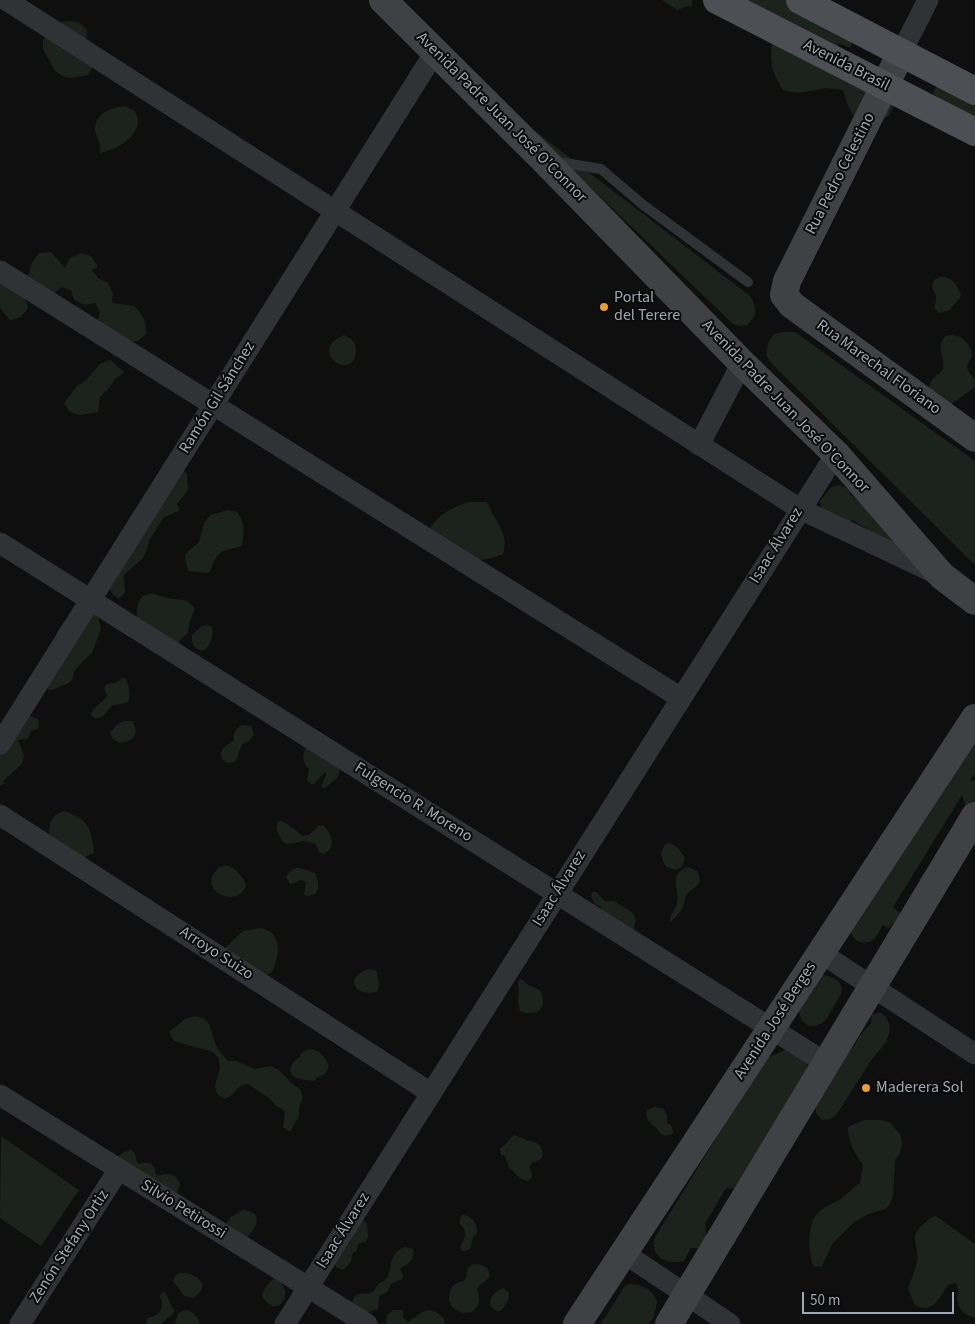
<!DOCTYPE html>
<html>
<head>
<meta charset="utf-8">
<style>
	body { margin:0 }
	#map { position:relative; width:975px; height:1324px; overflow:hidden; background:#0f0f10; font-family:"Source Sans 3",sans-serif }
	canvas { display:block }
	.scale { position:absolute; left:802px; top:1292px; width:152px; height:22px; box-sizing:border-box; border:2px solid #a1a7b0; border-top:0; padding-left:6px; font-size:15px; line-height:18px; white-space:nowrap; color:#a1a7b0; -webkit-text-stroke:4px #0a0a0b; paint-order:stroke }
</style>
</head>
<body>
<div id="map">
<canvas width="975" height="1324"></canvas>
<div class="scale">50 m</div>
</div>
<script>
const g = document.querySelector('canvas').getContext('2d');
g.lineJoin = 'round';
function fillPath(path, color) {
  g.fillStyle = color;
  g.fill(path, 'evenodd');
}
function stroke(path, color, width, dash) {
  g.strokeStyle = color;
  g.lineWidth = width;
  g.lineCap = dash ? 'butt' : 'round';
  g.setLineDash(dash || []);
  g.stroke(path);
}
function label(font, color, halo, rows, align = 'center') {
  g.font = font + ' "Source Sans 3",sans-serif';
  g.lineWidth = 4;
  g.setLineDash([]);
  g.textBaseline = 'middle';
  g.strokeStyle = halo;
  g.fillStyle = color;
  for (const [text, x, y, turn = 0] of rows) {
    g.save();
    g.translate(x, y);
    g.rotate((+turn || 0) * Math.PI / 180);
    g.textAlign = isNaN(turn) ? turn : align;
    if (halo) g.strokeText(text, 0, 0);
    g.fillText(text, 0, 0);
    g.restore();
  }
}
fillPath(new Path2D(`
	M662 0H692V7L687 6 677 10Z
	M735 0H800L851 40 852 44 850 48 838 43 844 66 896 100 889 116 873 121 856 120 848 106 843 90 826 88 798 93 783 90C771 70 770 64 772 41Z
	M72 21 80 23 87 30 86 47 93 66 88 75 71 78 62 76 55 71 43 49V40L54 26 62 22Z
	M937 86 975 103V117L934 95 933 91Z
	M125 106 135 111C136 115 139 119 138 123 135 140 115 150 100 153 100 150 101 145 99 142 98 138 96 135 95 131 94 113 111 108 125 106Z
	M535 131 750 296C758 309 757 315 747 325L741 326 733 324 535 134Z
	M51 252 65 268 70 258 81 253 91 256 98 267 92 270 98 278 108 283 113 293 112 303 134 306C143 315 146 320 146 334L138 341H120L97 324 100 312 95 303 85 305 74 300 71 290 62 287 53 294 25 298 28 308 21 317 10 320 0 308V277L18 278 29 275 31 264 39 253Z
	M940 277C953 277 955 283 961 294 960 302 953 303 950 310L939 313C931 305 937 306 936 297 935 289 930 290 934 280Z
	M784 332H795L975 461V565L773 365 766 355 768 343 774 334Z
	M344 335C351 338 356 342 356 350 355 384 305 352 344 335Z
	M951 335C954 336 959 336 962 338 966 341 973 350 972 355 971 361 965 363 968 370 971 378 975 374 975 387L950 405 930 392C928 376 942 375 943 368 945 356 935 345 946 336Z
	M110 360 124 372 115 379 109 388 100 397 98 412 80 415 70 412 64 403 77 386 86 380 100 364Z
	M179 469 187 473 188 490 177 504 180 510 163 518 149 541 147 550 143 558 124 575 125 592 119 599 113 595 104 579Z
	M840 485 848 489 850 494 959 588 902 549 852 520 847 524 822 509 820 501 831 487Z
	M470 502H487C494 521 510 533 503 554 493 558 481 561 471 559 463 557 440 540 432 535L431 526C441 513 454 506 470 502Z
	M228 510 237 512C246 525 244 531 242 546 236 548 232 548 226 550 216 553 213 563 210 572L206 573 189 571 186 563 185 554 199 542 204 523 210 515Z
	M152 593C157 595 163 597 168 598 182 601 183 596 195 608L189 624 188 633 182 638 176 646 138 622C136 614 136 602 143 596 146 595 149 594 152 593Z
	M74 612H95L99 620 101 629 92 653 79 665 74 672 72 680 67 684 51 690 43 688 57 632 62 624Z
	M208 625 212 627C214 635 210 648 202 651 194 648 191 644 192 635L202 626Z
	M123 678H125C129 685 131 694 128 702L122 704 113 705C106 711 105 719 94 718L91 715C92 707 103 703 107 696L104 688C107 682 109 684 115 683 118 682 120 679 123 678Z
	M29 715 38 719 39 728 31 731 28 739 18 740 24 756 21 765 2 782 7 783 0 785V742Z
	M123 721H132C140 735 134 741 119 743L112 738 110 732 117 725Z
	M242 725 251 726 254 734 249 741 242 744 236 761C231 764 224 764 221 757 220 748 227 745 234 740 233 733 236 728 242 725Z
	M975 730V773L970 781 975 780V807H966L962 795 893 907 903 915 888 928 883 925C880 929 877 936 874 939 867 946 853 942 851 933 850 930 851 927 851 924Z
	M307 746 340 769 338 777 325 788 321 787 326 775 325 772 314 784 309 783 307 780 309 769C302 763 302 753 307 746Z
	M63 811C88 818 92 829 94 853L78 860 53 859 44 856 41 847 48 840 50 823 55 815Z
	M280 821C289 824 296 830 302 836L309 835 319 825 324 826C332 834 337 849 323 854L319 852 316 844 304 841 287 844 283 842C279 835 275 830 278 822Z
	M670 843 678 848 685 858 682 867 675 870 667 867C661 860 659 851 666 844Z
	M224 865C235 867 242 875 246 885 239 907 206 895 212 877 213 873 217 870 219 867H223Z
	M689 867 697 871C705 886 693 886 687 894 684 898 685 902 683 906 681 912 675 918 670 922 669 915 675 911 677 904 681 891 666 873 689 867Z
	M296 868H300L315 873C318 880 320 886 316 894L308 896 304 895 306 882 302 880 290 884 286 877 288 873Z
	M592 892H596L605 901H614L633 913 636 921 633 929 626 933 601 910V906L595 904 591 897Z
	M261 928C263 929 266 929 269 931 283 940 278 962 271 973L263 976 227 956 226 947 243 931Z
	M371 969 375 970 378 973 377 974 379 982 378 991C356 1000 341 975 371 969Z
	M822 975C832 976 845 981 841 994 839 998 835 1004 833 1008 830 1012 828 1018 824 1021 822 1024 818 1025 814 1026 802 1026 800 1017 798 1007Z
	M521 979C524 980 525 982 527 984 531 987 538 988 541 992 542 994 543 998 543 1000 544 1013 530 1016 520 1011 516 999 520 993 518 981Z
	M880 1012 886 1017 890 1026 889 1034 886 1042 870 1062 837 1114 830 1119 822 1120 816 1113 815 1105 837 1066 855 1045 859 1037 871 1023 872 1015Z
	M194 1016C214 1019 209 1030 216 1045 218 1051 224 1056 228 1061H237L254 1069 271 1066 279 1070 291 1083 300 1089 303 1098 299 1107V1116L290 1132 283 1127 285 1111 275 1105 270 1099 248 1084 240 1086 233 1094 225 1099 217 1094 215 1085 220 1068 219 1059 213 1052 174 1041 169 1032 185 1019Z
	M309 1049C320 1049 325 1057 329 1066L325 1074 318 1077 314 1081C306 1080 287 1079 291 1066 293 1062 296 1059 300 1057L301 1053Z
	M787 1049 803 1056 810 1071 739 1189 726 1188 705 1224 707 1238 700 1248H691L684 1261C667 1265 651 1258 654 1239L765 1059Z
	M655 1107 663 1108 667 1115V1123C672 1125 673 1127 673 1133 669 1136 666 1136 661 1134 656 1125 643 1122 647 1110Z
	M865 1120H882L891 1123 901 1136 902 1144 900 1153 895 1160 893 1195 890 1204 885 1209 868 1214 853 1223 833 1243 822 1266 814 1267C808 1253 807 1227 816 1215 822 1207 831 1205 839 1200 846 1195 853 1188 860 1183L863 1165C855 1153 847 1141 848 1127Z
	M514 1135C519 1136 521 1138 526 1140 529 1141 532 1141 534 1142 542 1144 544 1153 541 1159L532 1163 530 1166 532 1175 531 1179 527 1181C516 1178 517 1173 509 1168L505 1156 501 1155 500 1150 501 1148C506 1145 509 1139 514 1135Z
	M1 1136 79 1190 41 1246 0 1218Z
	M132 1150 135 1154 137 1162 140 1164C146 1162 151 1162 155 1168V1172L157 1176 166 1174 175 1176 180 1184 175 1199 114 1162C119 1155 123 1151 132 1150Z
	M243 1210C265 1212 256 1227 247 1238L226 1224 231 1217Z
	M462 1215C470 1215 477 1222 477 1231 477 1236 475 1234 473 1238 469 1244 475 1251 462 1251L460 1247C462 1243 465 1239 465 1234 466 1225 455 1226 462 1215Z
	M936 1216 975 1244V1317L974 1318C966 1315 958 1310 957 1300 957 1291 960 1294 956 1283L948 1285C942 1294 935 1309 923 1308 922 1308 915 1305 915 1305L908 1289C911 1280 915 1271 917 1262 920 1243 906 1237 926 1222 929 1219 931 1217 936 1216Z
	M362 1221H364L367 1223 368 1236 367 1241 358 1244 357 1250 352 1254C352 1263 349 1265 342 1270L336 1267 334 1263 351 1241 350 1237Z
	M405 1247 413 1249C416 1258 408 1265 400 1268L403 1275 402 1279 391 1284 387 1292 379 1296 378 1309 366 1313 352 1304C354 1288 367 1297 374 1291 376 1289 376 1286 378 1284 380 1282 383 1282 385 1280 395 1271 385 1254 405 1247Z
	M473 1264C483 1264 491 1267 489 1278L477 1288C478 1291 479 1296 479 1299 479 1323 440 1313 451 1289 454 1284 458 1282 464 1281L466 1278 467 1269Z
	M178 1273C195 1271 214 1286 193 1298L184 1296 173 1281 175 1276Z
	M275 1279C297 1287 279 1324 262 1296 264 1289 268 1281 275 1279Z
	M629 1284C643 1285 651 1288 657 1301L656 1308 654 1312V1317L648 1324H601L624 1287Z
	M503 1288 509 1292C510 1299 506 1306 500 1311H496L490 1305C489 1297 496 1291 503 1288Z
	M164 1292C169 1298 170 1305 175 1311 171 1317 165 1318 162 1324H146L147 1318C155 1317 163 1312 162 1303 162 1300 160 1298 160 1295Z
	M186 1310 194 1313 201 1324 199 1322V1324H175L178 1313Z
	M394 1310H403V1317L408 1322C424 1311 429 1303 445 1320L444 1324H386L387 1315Z`), '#1c231c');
stroke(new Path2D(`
	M553 161 601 169 642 204 748 282`), '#313235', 10);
stroke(new Path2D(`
	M6 0 800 509 937 574
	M901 53 928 0
	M0 271 681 698
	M699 445 742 363
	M0 543 826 1063
	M0 744 435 52
	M0 815 431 1093
	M821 953 975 1054
	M0 1095 367 1324
	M624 1253 730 1324
	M20 1324 119 1169
	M285 1324 836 454`), '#313235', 21);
stroke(new Path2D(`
	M383 0 542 158 742 363 836 454 942 576 975 601
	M901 53 787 281 784 295 792 305 975 438
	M577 1324 975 718
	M669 1324 975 816`), '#3f4145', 28);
stroke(new Path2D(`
	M717 0 975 132
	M800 0 975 91`), '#4d4f54', 28);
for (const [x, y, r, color] of [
	[604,307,5,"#e4a034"],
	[866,1088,5,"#e4a034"]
]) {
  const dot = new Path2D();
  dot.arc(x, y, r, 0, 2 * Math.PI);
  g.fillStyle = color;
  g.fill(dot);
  stroke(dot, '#0a0a0b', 2);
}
label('16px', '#a1a7b0', '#0a0a0b', [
	["Avenida Brasil",846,66,27],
	["Avenida Padre Juan José O'Connor",501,118,45],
	["Rua Pedro Celestino",841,174,-63],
	["Rua Marechal Floriano",878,368,36],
	["Ramón Gil Sánchez",218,398,-58],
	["Avenida Padre Juan José O'Connor",785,407,46],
	["Isaac Álvarez",777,546,-58],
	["Fulgencio R. Moreno",413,803,32],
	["Isaac Álvarez",560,889,-58],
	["Arroyo Suizo",216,954,33],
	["Avenida José Berges",776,1021,-57],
	["Silvio Petirossi",183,1210,32],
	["Isaac Álvarez",344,1231,-58],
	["Zenón Stefany Ortiz",70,1247,-57]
]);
label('16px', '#a1a7b0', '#0a0a0b', [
	["Portal",614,298],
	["del Terere",614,316],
	["Maderera Sol",876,1088]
], 'left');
</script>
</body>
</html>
